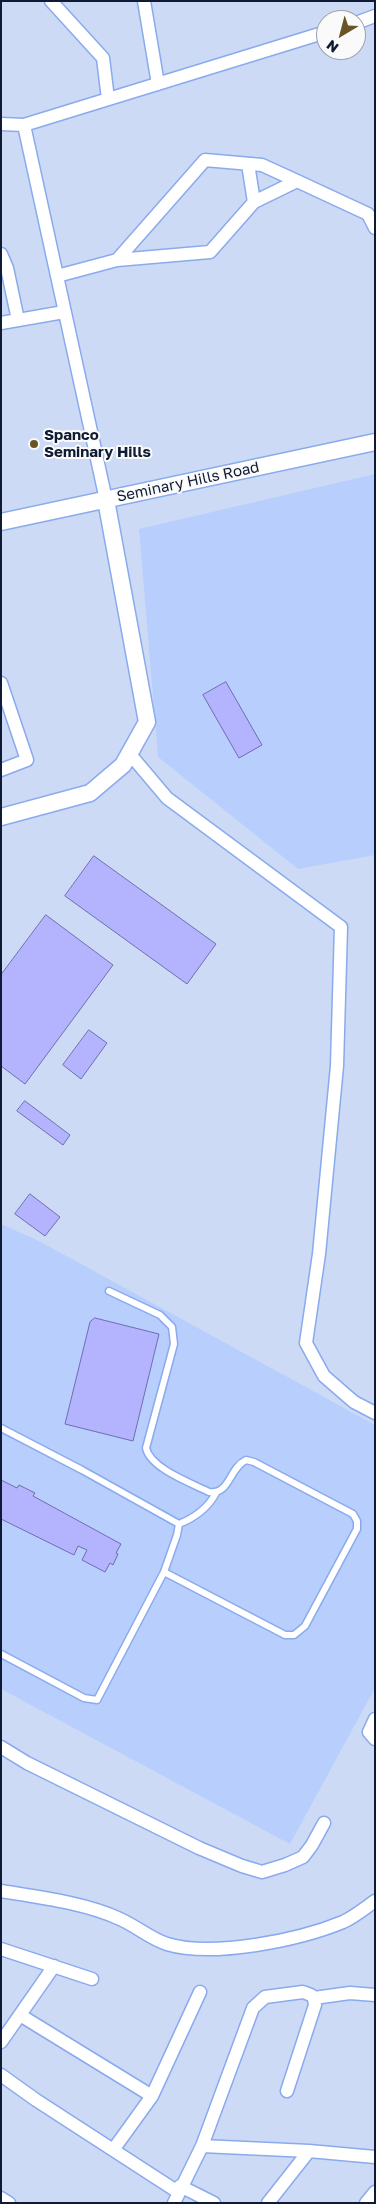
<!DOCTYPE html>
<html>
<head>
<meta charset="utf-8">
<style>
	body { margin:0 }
	#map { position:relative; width:376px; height:2204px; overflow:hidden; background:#ccdaf6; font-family:"Golos Text",sans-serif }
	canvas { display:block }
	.frame { position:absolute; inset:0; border:2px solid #0f1b34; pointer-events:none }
	.north { position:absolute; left:316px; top:10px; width:50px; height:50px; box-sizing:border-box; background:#fafafa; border:1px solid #9ca1ab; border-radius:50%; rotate:217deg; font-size:14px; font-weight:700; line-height:20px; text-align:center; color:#0f1b34 }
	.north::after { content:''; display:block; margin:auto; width:18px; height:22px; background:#6a5424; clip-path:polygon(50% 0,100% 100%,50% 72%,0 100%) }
</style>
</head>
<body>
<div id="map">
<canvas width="376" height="2204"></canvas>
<div class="frame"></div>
<div class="north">N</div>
</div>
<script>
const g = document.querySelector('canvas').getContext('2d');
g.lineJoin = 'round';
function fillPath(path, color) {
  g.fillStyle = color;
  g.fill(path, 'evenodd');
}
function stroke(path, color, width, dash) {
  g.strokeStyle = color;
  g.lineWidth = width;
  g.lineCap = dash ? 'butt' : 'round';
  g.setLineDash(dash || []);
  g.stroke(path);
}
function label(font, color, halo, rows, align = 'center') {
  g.font = font + ' "Golos Text",sans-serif';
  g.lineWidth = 4;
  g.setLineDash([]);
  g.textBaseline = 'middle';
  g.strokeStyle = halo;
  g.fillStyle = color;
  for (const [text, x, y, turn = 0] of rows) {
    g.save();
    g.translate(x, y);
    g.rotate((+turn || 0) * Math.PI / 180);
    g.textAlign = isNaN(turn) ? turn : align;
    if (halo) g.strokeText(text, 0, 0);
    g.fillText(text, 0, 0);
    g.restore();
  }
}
fillPath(new Path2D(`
	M375 474V855L298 869 158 757 139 529Z
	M1 1224 41 1242 375 1425V1688L290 1844 1 1689Z`), '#b8cffd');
const building = new Path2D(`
	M226 682 262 745 239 758 203 695Z
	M94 856 216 944 187 984 65 896Z
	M46 915 113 965 25 1084 1 1066V975Z
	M89 1030 107 1043 81 1079 63 1065Z
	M25 1101 70 1135 63 1145 17 1111Z
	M30 1194 60 1217 45 1236 15 1214Z
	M95 1318 159 1334 133 1441 65 1424 90 1322Z
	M1 1480 17 1488 19 1485 35 1493 33 1496 121 1544 116 1553 118 1554 113 1565 110 1563 105 1572 82 1560 87 1550 78 1546 74 1555 1 1519Z`);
fillPath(building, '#b4b3fd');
stroke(building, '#706db2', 1);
const service = new Path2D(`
	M109 1291 160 1315 172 1327 174 1344 146 1448C150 1468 191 1483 209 1492 230 1495 229 1468 246 1460L254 1462 353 1514 357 1521V1529L305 1626 294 1635H285L164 1572
	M1 1428 82 1470 179 1524 177 1535 164 1572 97 1700 84 1698 1 1654
	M179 1524C194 1518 208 1508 216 1493`);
const minor = new Path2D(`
	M51 1 103 58 108 99
	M144 1 158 84
	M356 23 375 16
	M1 124 24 125
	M248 164 254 202
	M1 254 7 268 18 320
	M117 260 205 160 262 165 297 181
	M57 276 117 260 210 252 254 202 297 181 368 214 375 228
	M1 323 64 312
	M106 500 24 125 326 32
	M1 683 27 760 1 770
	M129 753 167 798 341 927 337 1066 319 1254 306 1343 324 1376 354 1402 375 1413
	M375 1719 369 1732 375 1739
	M1 1747 27 1763 199 1848 242 1866 262 1872 285 1865 303 1857 312 1845 324 1823
	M1 1891C38 1897 86 1903 120 1919 136 1926 151 1939 167 1944 213 1958 299 1940 343 1922 354 1917 365 1908 375 1901
	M1 1949 92 1979
	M314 1998 350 1993 375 1995
	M20 2015 152 2096
	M1 2042 54 1966
	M1 2075 36 2100 178 2192
	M202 2146 309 2151 375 2157
	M113 2150 152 2096 200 1992
	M180 2186 214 2203
	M1 2198 9 2203
	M174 2203 202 2146 253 2008 265 1997 303 1992 311 1995 314 1998 315 2005 287 2091
	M268 2203 309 2151
	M366 2203 375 2192`);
const tertiary = new Path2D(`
	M1 522 375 442
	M1 817 90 793 123 765 147 722 106 500`);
stroke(service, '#8aaaee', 9);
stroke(minor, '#8aaaee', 15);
stroke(tertiary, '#8aaaee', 19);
stroke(service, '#fff', 6);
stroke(minor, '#fff', 12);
stroke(tertiary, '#fff', 16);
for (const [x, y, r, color] of [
	[34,444,5,"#6a5424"]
]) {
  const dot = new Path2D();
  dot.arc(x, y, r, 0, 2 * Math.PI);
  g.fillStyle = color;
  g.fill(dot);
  stroke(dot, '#fafafa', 2);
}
label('bold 15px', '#0f1b34', '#fafafa', [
	["Spanco",44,435],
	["Seminary Hills",44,452]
], 'left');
label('15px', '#0f1b34', '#fafafa', [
	["Seminary Hills Road",188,482,-12]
]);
</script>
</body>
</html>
